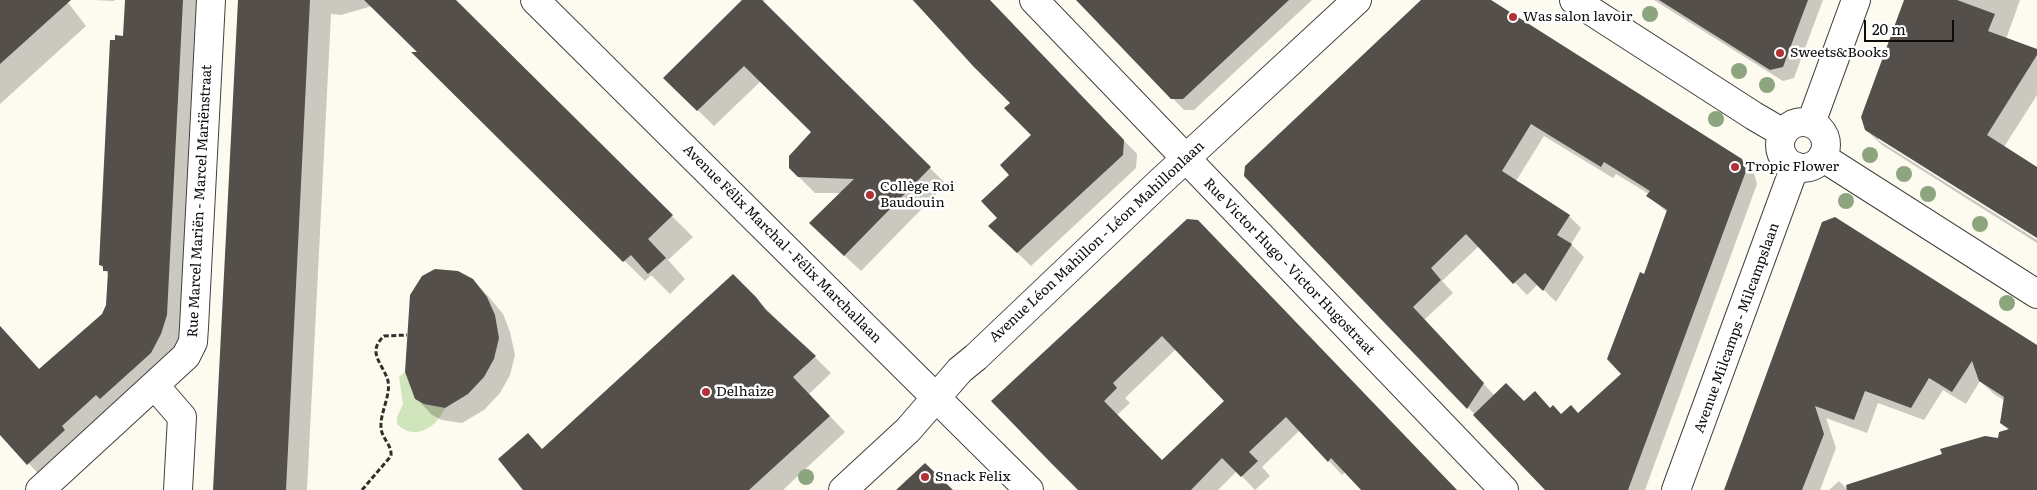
<!DOCTYPE html>
<html>
<head>
<meta charset="utf-8">
<style>
	body { margin:0 }
	#map { position:relative; width:2037px; height:490px; overflow:hidden; background:#fdfbef; font-family:Literata,serif }
	canvas { display:block }
	.scale { position:absolute; left:1864px; top:20px; width:90px; height:22px; box-sizing:border-box; border:2px solid #0d0d0d; border-top:0; padding-left:6px; font-size:15px; line-height:18px; white-space:nowrap; color:#0d0d0d; -webkit-text-stroke:4px #fff; paint-order:stroke }
</style>
</head>
<body>
<div id="map">
<canvas width="2037" height="490"></canvas>
<div class="scale">20 m</div>
</div>
<script>
const g = document.querySelector('canvas').getContext('2d');
g.lineJoin = 'round';
function fillPath(path, color) {
  g.fillStyle = color;
  g.fill(path, 'evenodd');
}
function stroke(path, color, width, dash) {
  g.strokeStyle = color;
  g.lineWidth = width;
  g.lineCap = dash ? 'butt' : 'round';
  g.setLineDash(dash || []);
  g.stroke(path);
}
function label(font, color, halo, rows, align = 'center') {
  g.font = font + ' Literata,serif';
  g.lineWidth = 5;
  g.setLineDash([]);
  g.textBaseline = 'middle';
  g.strokeStyle = halo;
  g.fillStyle = color;
  for (const [text, x, y, turn = 0] of rows) {
    g.save();
    g.translate(x, y);
    g.rotate((+turn || 0) * Math.PI / 180);
    g.textAlign = isNaN(turn) ? turn : align;
    if (halo) g.strokeText(text, 0, 0);
    g.fillText(text, 0, 0);
    g.restore();
  }
}
fillPath(new Path2D(`
	M405 372 415 399 424 404 445 408C437 427 415 442 397 424V417L403 404 399 377Z`), '#d1e5bc');
fillPath(new Path2D(`
	M0 0H66L86 26 0 104Z
	M93 0H115L114 1Z
	M127 0H205L186 345 49 485 0 433V326L40 370 103 314 107 306 109 275 100 265Z
	M239 0H454L693 237 668 260 685 279 670 294 651 275 645 281 414 53H420L372 6 341 15 331 14 307 490H214Z
	M744 0H765L763 2 946 184 861 271 827 239 840 193H815L790 168 813 133 761 81 714 126 665 78Z
	M912 0H989L1137 154 1136 168 1031 266 990 226 999 218 1011 175 1033 135 1012 103Z
	M1078 0H1312L1194 110H1184Z
	M1423 0H1489L1741 160 1754 173 1757 184 1645 490H1547L1246 175ZM1544 136 1613 178 1616 174 1649 194 1648 196 1668 213 1645 276 1623 374 1579 414 1562 415 1551 409 1495 396 1424 320 1453 293 1442 281 1479 246 1527 295 1538 284 1556 302 1584 257 1571 244 1581 228 1569 216 1516 181Z
	M1654 0H1823L1794 78 1783 81Z
	M1905 0H2020L2006 39 2037 50V95L2004 147 2037 169V237L1878 137V140L2037 240V243L1882 145 1866 130Z
	M1187 221 1456 490H1363L1345 472 1342 475 1300 430 1262 467 1270 476 1255 490 1237 471 1218 490H1081L992 402ZM1176 349 1226 401 1162 462 1117 415 1130 403 1125 398Z
	M1823 223 2037 346V490H1829L1839 481 1846 488 1943 455 1999 439 2009 430 2001 423 2005 401 1994 394 1980 381 1966 404 1943 390 1924 420 1878 403 1867 433 1826 418 1836 448 1820 490H1725Z
	M473 280 489 297 503 314 510 332 515 355 510 375 500 393 484 410 462 423 442 420 432 415 416 398Z
	M755 298 831 373 809 394 845 432 783 490H525L543 450Z`), '#0003');
fillPath(new Path2D(`
	M0 0H71L0 64Z
	M125 0H183L167 315 161 334 151 353 100 399 96 395 62 426 65 430 27 465 0 435V326L39 369 102 314 106 305 108 271H103V266L99 265 110 40H115V35L123 36Z
	M238 0H310L286 490H213Z
	M364 0H456L673 215 648 239 666 258 648 274 631 255 623 262 411 52H417Z
	M742 0H762L931 167 844 256 809 223 854 179 798 177 789 168V156L811 132 744 66 697 111 663 78Z
	M913 0H990L1124 140 1123 155 1017 253 988 226 997 218 981 201 1009 175 1000 165 1031 135 1004 108 1010 103 973 66Z
	M1076 0H1289L1183 99H1171Z
	M1421 0H1491L1742 159 1746 171 1628 490H1545L1473 415 1506 383 1524 401 1535 391 1550 408 1553 405 1561 414 1571 405 1578 413 1621 374 1607 359 1640 272 1644 274 1667 210 1646 196 1650 191 1604 162 1601 167 1531 124 1502 171 1570 215 1557 235 1572 244 1543 291 1525 273 1513 284 1466 234 1431 268 1441 280 1413 307 1484 383 1467 409 1244 176 1245 166Z
	M1659 0H1808L1783 67 1770 70Z
	M1904 0H1957L1995 14 1988 31 2037 49V55L1987 135 2037 167V238L1865 130 1861 117Z
	M1835 217 2037 345V490H1847L1846 485 1942 454 1940 449 1985 436 1998 438 1999 432 2009 429 2000 423 2004 397 1979 381 1972 361 1952 392 1929 378 1911 408 1865 391 1854 420 1815 406 1824 434 1802 490H1724L1822 222Z
	M1187 219 1198 220 1457 490H1361L1331 458 1328 462 1286 417 1249 452 1258 461 1241 477 1222 458 1191 490H1078L1051 463 991 401ZM1162 336 1224 401 1162 460 1104 401 1117 388 1113 383Z
	M435 269 458 271 473 279 487 297 495 315 499 338 494 359 484 377 468 394 445 408 424 404 415 399 405 372 410 295 422 276Z
	M733 274 756 297 766 310 816 356 793 377 830 416 749 490H523L498 459 528 433 542 449Z
	M925 463 953 490H896Z`), '#554f4b');
const street = new Path2D(`
	M535 0 1029 490
	M1034 0 1504 490
	M1574 0 1754 116 1783 133
	M1780 145a23 23 0 1 1 46 0a23 23 0 1 1-46 0Z
	M1811 123 1856 0
	M1822 157 2037 294
	M155 386 182 417 178 490
	M40 490 186 356 193 342 194 327 211 0
	M843 490 908 430 960 370 976 357 1158 184 1357 0
	M1676 490 1795 166`);
stroke(street, '#404040', 30);
stroke(new Path2D(`
	M362 490 391 456C392 444 381 438 381 427 380 413 391 395 388 381 383 363 366 353 384 336L407 335`), '#2f2f2f', 3, [5, 2.5]);
stroke(street, '#fff', 28);
g.fillStyle = '#8ca57f';
for (const [x, y] of [
	[1650,14],
	[1739,71],
	[1767,85],
	[1716,119],
	[1870,155],
	[1904,174],
	[1928,194],
	[1846,201],
	[1980,224],
	[2007,303],
	[806,477]
]) {
  g.beginPath();
  g.arc(x, y, 8, 0, 2 * Math.PI);
  g.fill();
}
for (const [x, y, r, color] of [
	[1513,17,5,"#b03237"],
	[1780,53,5,"#b03237"],
	[1735,167,5,"#b03237"],
	[870,195,5,"#b03237"],
	[706,392,5,"#b03237"],
	[925,477,5,"#b03237"]
]) {
  const dot = new Path2D();
  dot.arc(x, y, r, 0, 2 * Math.PI);
  g.fillStyle = color;
  g.fill(dot);
  stroke(dot, '#fff', 2);
}
label('14px', '#0d0d0d', '#fff', [
	["Was salon lavoir",1523,17],
	["Sweets&Books",1790,53],
	["Tropic Flower",1745,167],
	["Collège Roi",880,187],
	["Baudouin",880,203],
	["Delhaize",716,392],
	["Snack Felix",935,477]
], 'left');
label('14px', '#0d0d0d', '#fff', [
	["Rue Marcel Mariën - Marcel Mariënstraat",200,201,-87],
	["Avenue Léon Mahillon - Léon Mahillonlaan",1097,242,-43],
	["Avenue Félix Marchal - Félix Marchallaan",782,244,45],
	["Rue Victor Hugo - Victor Hugostraat",1289,267,46],
	["Avenue Milcamps - Milcampslaan",1737,328,-70]
]);
</script>
</body>
</html>
